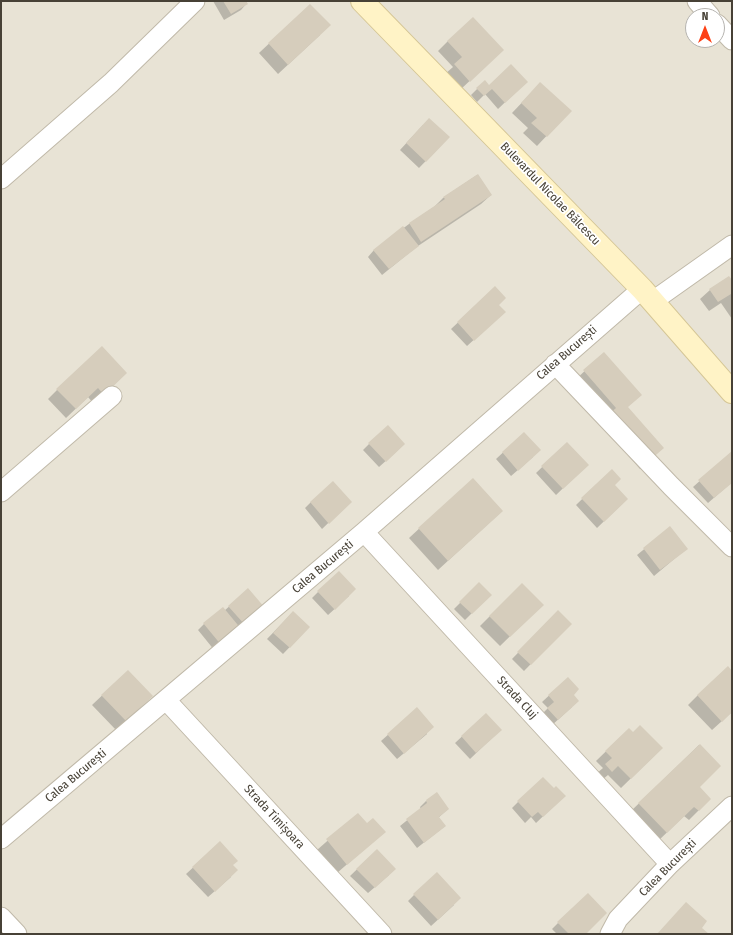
<!DOCTYPE html>
<html>
<head>
<meta charset="utf-8">
<style>
	body { margin:0 }
	#map { position:relative; width:733px; height:935px; overflow:hidden; background:#f4f0e7; font-family:"Fira Sans Condensed",sans-serif }
	canvas { display:block }
	.frame { position:absolute; inset:0; border:2px solid #474136; pointer-events:none }
	.north { position:absolute; left:685px; top:8px; width:40px; height:40px; box-sizing:border-box; background:#fff; border:1px solid #b5b3af; border-radius:50%; rotate:0deg; font-size:11px; font-weight:700; line-height:16px; text-align:center; color:#474136 }
	.north::after { content:''; display:block; margin:auto; width:14px; height:18px; background:#fd4015; clip-path:polygon(50% 0,100% 100%,50% 72%,0 100%) }
</style>
</head>
<body>
<div id="map">
<canvas width="733" height="935"></canvas>
<div class="frame"></div>
<div class="north">N</div>
</div>
<script>
const g = document.querySelector('canvas').getContext('2d');
g.lineJoin = 'round';
function fillPath(path, color) {
  g.fillStyle = color;
  g.fill(path, 'evenodd');
}
function stroke(path, color, width, dash) {
  g.strokeStyle = color;
  g.lineWidth = width;
  g.lineCap = dash ? 'butt' : 'round';
  g.setLineDash(dash || []);
  g.stroke(path);
}
function label(font, color, halo, rows, align = 'center') {
  g.font = font + ' "Fira Sans Condensed",sans-serif';
  g.lineWidth = 3.5;
  g.setLineDash([]);
  g.textBaseline = 'middle';
  g.strokeStyle = halo;
  g.fillStyle = color;
  for (const [text, x, y, turn = 0] of rows) {
    g.save();
    g.translate(x, y);
    g.rotate((+turn || 0) * Math.PI / 180);
    g.textAlign = isNaN(turn) ? turn : align;
    if (halo) g.strokeText(text, 0, 0);
    g.fillText(text, 0, 0);
    g.restore();
  }
}
fillPath(new Path2D(`
	M1 1H732V934H1ZM693 16H717V40H693Z`), '#e8e3d5');
fillPath(new Path2D(`
	M213 1H245L247 3 241 10 224 20Z
	M310 5 320 35 278 74 259 53Z
	M448 41 493 59 460 90 445 74 453 67 438 51Z
	M484 82 489 86 520 88 498 109 485 94 477 102 471 95Z
	M531 93 570 111 537 146 523 133 528 128 512 113Z
	M423 125 449 137 419 168 400 150Z
	M477 175 491 195 481 204 415 248 382 275 368 257 374 250 409 224 434 207 443 198Z
	M732 282V319L721 303 709 311 700 299 710 290Z
	M495 288 498 305V318L467 346 451 329Z
	M604 353 627 407 653 458 640 469 601 424 574 381Z
	M126 373 94 404 88 397 66 418 48 399 57 390Z
	M524 433 533 457 511 476 496 459Z
	M567 443 587 465 556 495 536 473Z
	M369 444 398 450 379 467 363 450Z
	M732 452V482L708 503 693 487Z
	M612 470 614 485 627 499 597 528 576 505Z
	M473 479 502 511 438 570 409 538Z
	M351 501 322 529 305 508 311 502Z
	M670 528 686 549 654 576 637 555Z
	M479 584 490 595 465 620 454 609Z
	M522 584 542 605 500 646 480 626Z
	M248 590 264 608 215 651 198 630 204 624 224 611Z
	M318 592 349 596 328 615 312 598Z
	M293 612 309 627 283 654 267 639Z
	M558 612 570 624 524 671 512 659Z
	M128 671 142 705 116 730 92 705Z
	M732 672V712L712 730 688 705 698 695Z
	M568 678 572 695V707L551 726 541 715 548 708 542 702Z
	M417 709 427 734 397 759 381 741Z
	M486 714 494 736 470 759 455 743Z
	M629 729 633 733 662 748 621 788 608 775 602 780 596 774 603 768 596 761Z
	M699 745 698 787 710 799 689 820 684 816 657 842 629 813Z
	M554 790 558 802 536 823 531 817 525 823 512 808 518 802Z
	M426 801 448 809 438 818 445 826 417 848 400 826 421 809 420 807Z
	M358 814 367 825 384 832 337 873 317 850Z
	M220 843 232 865 231 877 208 897 186 874Z
	M377 850 389 875 368 893 350 876Z
	M414 895 454 905 431 926 408 901Z
	M558 923 585 934H557L552 929Z`), '#0003');
fillPath(new Path2D(`
	M223 1H246L248 4 231 14Z
	M310 4 331 25 288 65 268 43Z
	M473 17 504 50 470 82 454 64 462 57 447 41Z
	M511 64 528 82 505 103 492 89 484 96 476 88 485 80 489 85Z
	M540 82 572 111 547 137 531 123 537 118 521 103Z
	M429 118 450 137 426 162 406 143Z
	M478 174 492 195 421 242 409 223 445 199 443 197Z
	M403 226 419 246 389 269 373 250Z
	M729 276 732 280V295L731 294 718 302 709 289Z
	M495 286 506 298 499 305 506 312 474 341 457 322Z
	M102 346 127 373 104 395 98 388 76 409 56 389Z
	M604 352 642 395 628 407 664 448 650 460 609 414 616 408 583 370Z
	M388 425 405 444 386 462 368 443Z
	M524 432 541 450 518 471 502 452Z
	M567 442 589 465 563 489 541 466Z
	M732 451V483L714 498 698 480Z
	M612 469 621 479 615 485 628 499 604 522 581 498Z
	M473 478 503 511 448 561 418 528Z
	M333 481 352 502 329 524 310 502Z
	M670 526 688 549 660 570 643 548Z
	M339 571 356 589 335 610 317 591Z
	M479 582 492 595 472 614 459 602Z
	M522 583 544 605 510 637 489 616Z
	M248 588 265 608 245 625 228 606Z
	M223 607 242 630 222 646 203 623Z
	M558 610 572 624 531 665 517 652Z
	M293 611 310 627 290 648 273 633Z
	M728 666 732 671V712L722 722 697 695Z
	M128 670 153 696 126 721 101 695Z
	M568 677 579 689 574 695 579 701 558 720 547 708 554 702 548 695Z
	M417 707 434 727 404 754 387 734Z
	M486 713 502 730 476 753 461 736Z
	M640 725 663 748 631 779 618 766 612 772 605 764 612 758 605 751 629 728 633 732Z
	M700 744 721 766 700 787 711 799 699 811 694 807 667 833 638 803Z
	M543 777 554 788 556 786 566 796 543 817 538 812 532 817 517 801Z
	M437 792 449 809 439 817 446 826 424 843 406 819 427 803 426 800Z
	M358 813 367 823 373 818 386 832 347 865 326 839Z
	M220 841 238 861 233 865 238 870 215 892 192 867Z
	M377 849 396 869 375 888 356 869Z
	M437 872 461 898 438 920 413 894Z
	M588 893 607 913 586 934H569L557 922Z
	M686 902 707 921 702 928 709 934H657Z`), '#d6cdbc');
const minor = new Path2D(`
	M697 1 710 16
	M717 24 732 40
	M1 179 111 83 195 1
	M653 301 732 245
	M555 364 671 486 732 547
	M1 492 112 396
	M364 532 670 864
	M166 700 382 934
	M1 839 364 532 642 289
	M1 917 17 934
	M610 934 618 919 670 864 732 806`);
const secondary = new Path2D(`
	M362 1 642 289 732 392`);
stroke(minor, '#c0b9a9', 21);
stroke(secondary, '#d5c696', 24);
stroke(minor, '#fff', 19);
stroke(secondary, '#fff3c6', 22);
label('12px', '#474136', '#fff', [
	["Bulevardul Nicolae Bălcescu",550,194,46],
	["Calea București",567,353,-41],
	["Calea București",323,567,-40],
	["Strada Cluj",517,698,47],
	["Calea București",76,776,-40],
	["Strada Timișoara",274,817,47],
	["Calea București",668,868,-45]
]);
</script>
</body>
</html>
